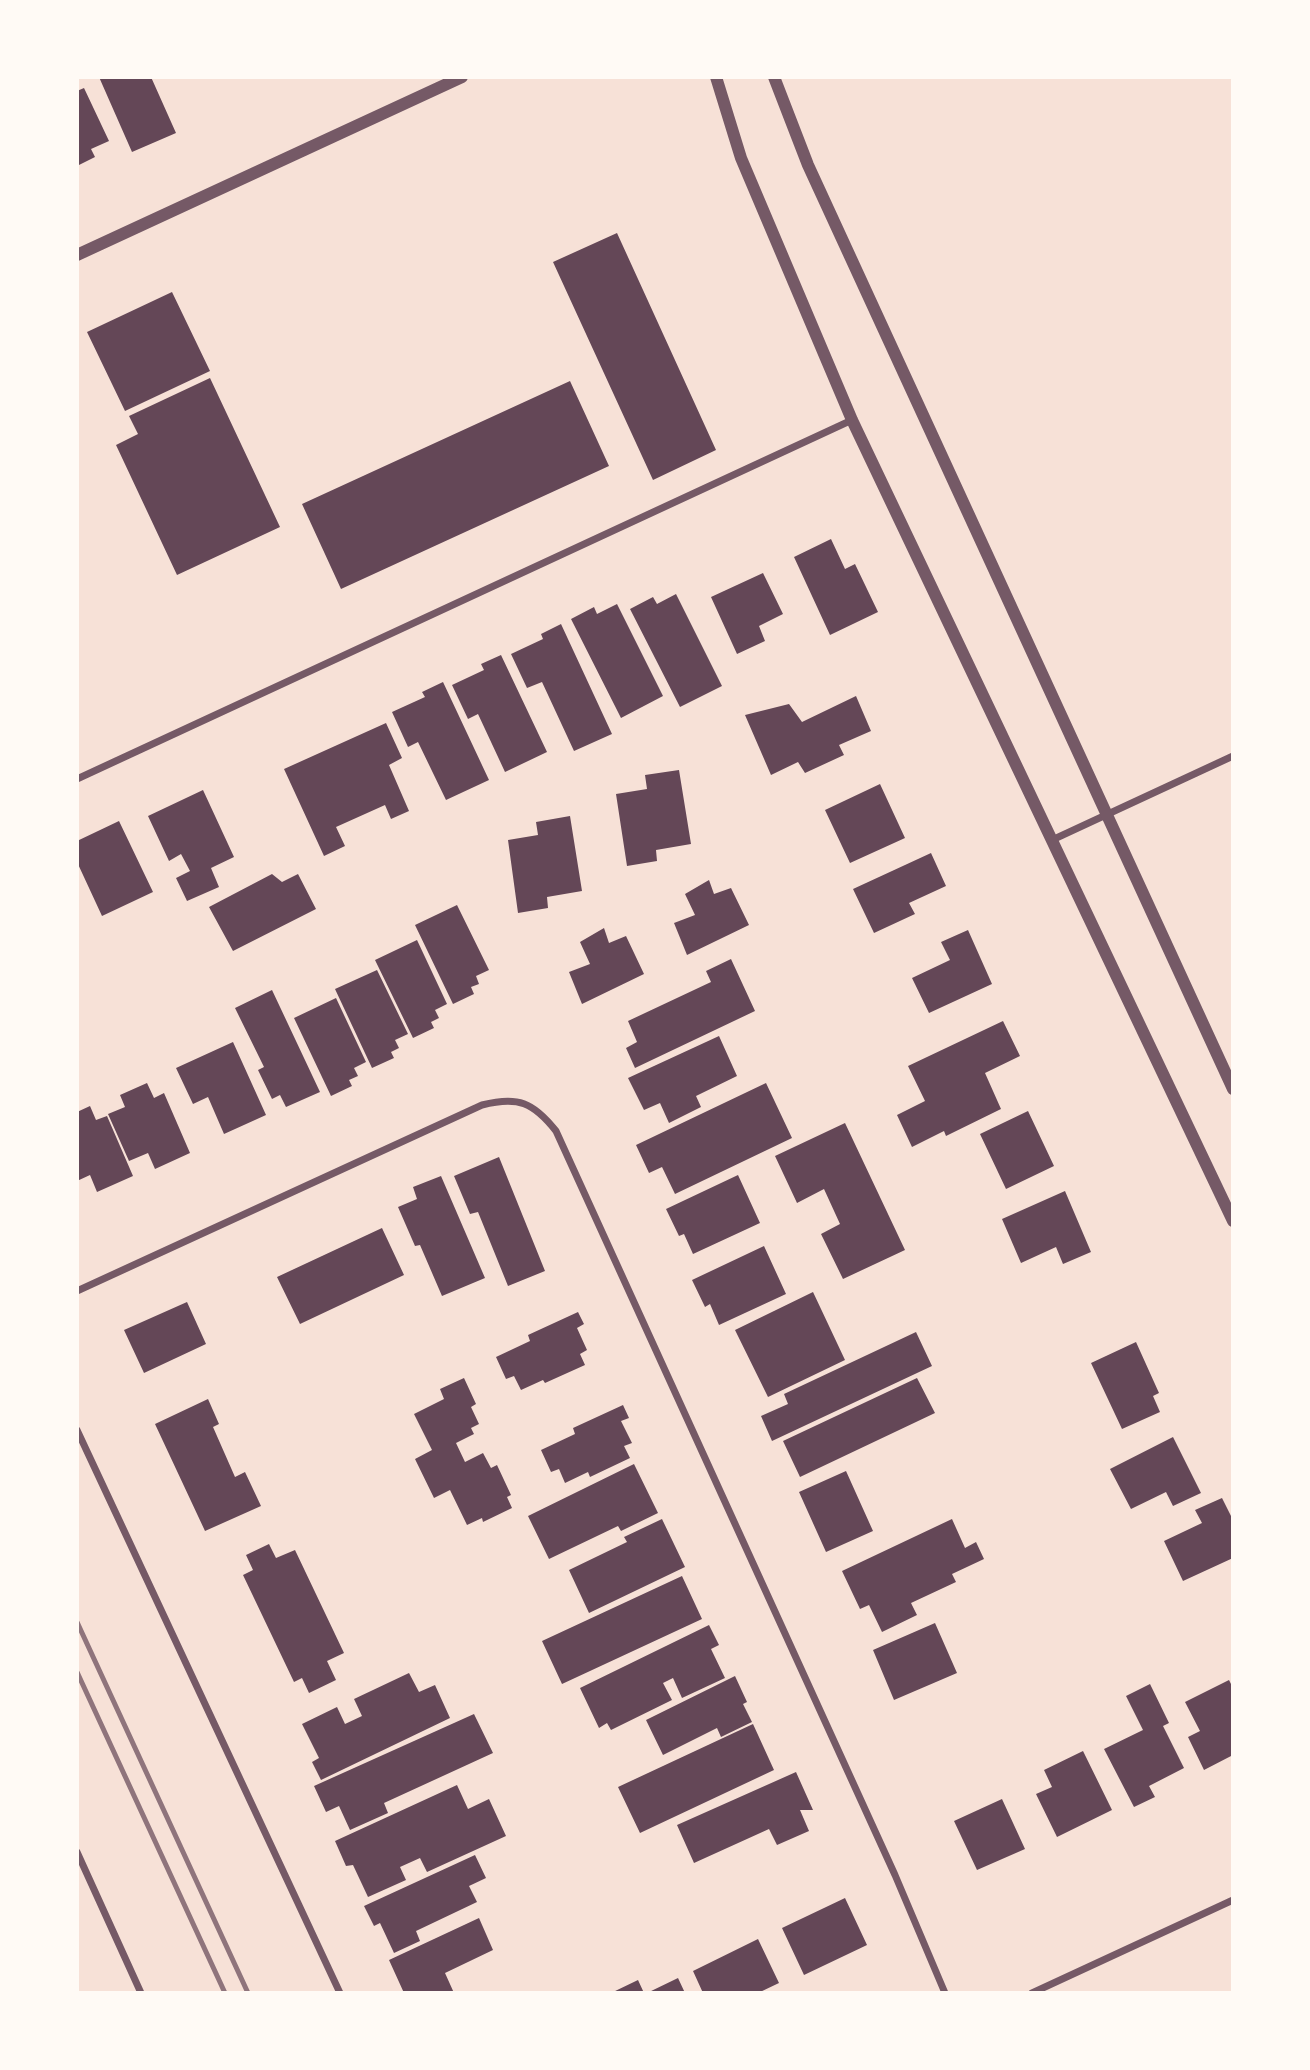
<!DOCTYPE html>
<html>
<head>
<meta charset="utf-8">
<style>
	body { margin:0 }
	#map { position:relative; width:1310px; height:2070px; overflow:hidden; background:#f7e1d7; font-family:Helvetica,sans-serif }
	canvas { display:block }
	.frame { position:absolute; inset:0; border:79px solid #fffaf5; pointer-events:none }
</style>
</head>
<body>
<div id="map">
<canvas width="1310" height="2070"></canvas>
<div class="frame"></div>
</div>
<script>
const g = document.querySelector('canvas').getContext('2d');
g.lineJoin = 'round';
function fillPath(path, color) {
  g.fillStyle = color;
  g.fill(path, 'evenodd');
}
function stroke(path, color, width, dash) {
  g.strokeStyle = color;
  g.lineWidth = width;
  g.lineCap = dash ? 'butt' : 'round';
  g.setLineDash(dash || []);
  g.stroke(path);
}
fillPath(new Path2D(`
	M99 77H151L176 133 132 152Z
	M84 88 109 141 91 149 95 157 77 166V91Z
	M617 233 716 450 653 480 553 262Z
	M172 292 210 371 125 411 87 332Z
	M210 378 280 527 177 575 116 445 138 434 129 416Z
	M570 381 609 466 341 589 302 504Z
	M831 539 845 569 855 564 878 612 830 635 794 557Z
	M763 573 783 614 759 626 765 641 737 654 711 597Z
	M676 594 722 686 680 707 630 609 653 597 657 604Z
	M617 604 663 696 621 718 571 619 594 607 597 614Z
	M561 624 612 734 574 751 542 682 527 688 511 654 543 639 541 634Z
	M501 655 547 752 505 772 478 714 468 719 452 685 484 670 481 664Z
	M443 682 489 780 446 800 418 742 408 747 392 712 425 697 422 692Z
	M856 696 871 731 839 745 844 755 805 773 798 762 771 775 745 715 789 704 802 722Z
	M386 723 402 758 389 765 409 811 391 819 385 805 336 827 345 846 324 856 284 769Z
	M679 770 691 844 656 850 657 861 627 866 616 794 647 789 645 775Z
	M880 784 905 838 850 863 825 810Z
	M203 790 234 857 211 868 219 887 187 901 176 878 190 871 181 854 169 861 148 816Z
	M570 816 582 891 547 897 548 908 518 913 508 840 538 835 536 822Z
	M119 821 153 892 102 916 77 862V841Z
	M931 853 946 886 909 903 915 914 874 933 853 889Z
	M272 874 282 882 298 874 316 909 233 951 209 907Z
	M709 880 714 894 731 888 749 925 687 955 674 923 695 915 685 894Z
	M457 905 489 970 476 976 479 984 471 987 474 994 453 1004 415 925Z
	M604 928 609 943 626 936 644 974 582 1004 569 972 590 964 580 942Z
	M968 930 992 984 929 1013 912 978 950 960 941 942Z
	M417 940 447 1004 435 1010 439 1018 431 1022 434 1028 413 1038 375 960Z
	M731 959 755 1011 635 1068 626 1048 637 1042 628 1021 711 982 706 971Z
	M377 970 408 1034 395 1040 399 1048 391 1052 394 1058 372 1068 335 989Z
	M272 990 320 1092 286 1107 280 1095 272 1099 258 1070 264 1067 235 1008Z
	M336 998 366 1062 354 1068 358 1076 349 1080 352 1086 331 1096 294 1018Z
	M1003 1021 1020 1056 985 1073 1001 1109 946 1136 944 1131 912 1147 897 1115 925 1101 908 1066Z
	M719 1036 737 1076 696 1096 701 1107 669 1123 660 1103 644 1110 628 1078Z
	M233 1042 266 1115 224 1134 208 1097 193 1104 176 1068Z
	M147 1083 154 1098 164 1093 190 1153 155 1169 148 1153 129 1161 108 1114 125 1107 120 1095Z
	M766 1083 792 1138 675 1194 662 1167 649 1173 636 1145Z
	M90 1106 96 1120 107 1116 133 1176 97 1192 90 1175 77 1181V1112Z
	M1028 1111 1054 1166 1006 1189 980 1134Z
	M845 1123 905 1250 843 1279 821 1234 840 1224 824 1189 797 1203 775 1156Z
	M499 1157 545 1271 508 1286 478 1212 470 1214 454 1176Z
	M738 1175 760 1223 693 1254 684 1234 679 1236 666 1209Z
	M441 1176 485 1278 442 1296 420 1245 415 1246 398 1207 417 1199 413 1187Z
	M1065 1191 1091 1252 1063 1264 1056 1247 1021 1263 1002 1219Z
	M382 1228 404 1275 300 1324 277 1277Z
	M764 1246 786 1294 719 1325 710 1304 705 1307 692 1280Z
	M813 1292 845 1360 768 1397 735 1330Z
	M187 1302 206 1344 144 1373 124 1330Z
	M578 1312 584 1324 577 1328 587 1350 580 1354 585 1365 545 1383 543 1380 521 1390 514 1376 506 1379 496 1357 530 1341 528 1335Z
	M916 1332 932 1366 772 1441 761 1416 788 1404 784 1394Z
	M1136 1342 1159 1393 1153 1396 1160 1412 1122 1429 1091 1363Z
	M464 1378 476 1404 471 1407 479 1424 471 1428 474 1434 456 1443 465 1462 483 1453 491 1468 497 1465 511 1495 507 1497 512 1508 483 1522 482 1518 467 1525 450 1490 434 1498 415 1459 432 1450 414 1414 444 1399 440 1389Z
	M917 1378 935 1413 800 1477 783 1441Z
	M208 1399 219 1424 213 1427 235 1477 245 1472 261 1506 205 1531 155 1424Z
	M623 1405 629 1418 621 1421 632 1443 624 1446 630 1458 590 1477 588 1472 565 1483 559 1469 551 1472 541 1450 575 1434 573 1428Z
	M1173 1437 1201 1493 1173 1506 1166 1492 1131 1509 1110 1469Z
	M634 1464 658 1513 621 1531 618 1526 549 1559 528 1516Z
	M846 1471 873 1531 826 1552 799 1492Z
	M1222 1498 1233 1520V1558L1183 1581 1164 1541 1202 1523 1195 1510Z
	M662 1519 685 1567 589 1613 569 1570 627 1542 624 1537Z
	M952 1519 965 1548 976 1542 984 1559 952 1574 956 1582 911 1603 917 1615 882 1632 869 1605 860 1609 842 1571Z
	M269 1544 276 1558 295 1550 344 1653 327 1661 336 1680 309 1693 302 1678 294 1682 243 1575 253 1570 246 1555Z
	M682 1576 702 1619 562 1684 542 1641Z
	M935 1623 957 1673 894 1700 873 1650Z
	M709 1625 719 1645 711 1649 725 1678 682 1698 673 1678 663 1683 672 1700 611 1730 607 1723 599 1728 580 1688Z
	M409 1673 419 1692 435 1685 450 1718 321 1780 312 1762 319 1758 302 1724 337 1707 345 1724 362 1716 354 1699Z
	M735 1676 747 1702 743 1704 752 1722 721 1737 717 1728 663 1755 646 1720Z
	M1229 1680 1233 1688V1755L1204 1770 1188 1737 1200 1731 1185 1702Z
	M1150 1684 1169 1723 1163 1726 1184 1768 1149 1786 1155 1797 1134 1807 1104 1749 1143 1730 1126 1696Z
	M474 1714 493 1753 384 1803 388 1813 350 1830 339 1806 326 1812 314 1786Z
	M753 1724 774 1770 640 1833 618 1787Z
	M1083 1751 1112 1810 1057 1837 1036 1794 1052 1787 1044 1770Z
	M796 1772 813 1810H800L809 1831 777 1845 769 1829 694 1863 677 1825Z
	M457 1785 468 1809 489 1799 506 1836 427 1872 420 1858 400 1867 406 1880 368 1897 353 1865 346 1866 335 1841Z
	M1002 1799 1025 1849 977 1870 954 1821Z
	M475 1855 486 1878 469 1886 477 1902 416 1931 420 1941 394 1953 380 1923 374 1926 364 1906Z
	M845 1898 867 1945 804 1975 782 1928Z
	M479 1918 493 1950 445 1973 454 1993H404L389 1960Z
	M758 1939 779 1983 758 1993H703L693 1971Z
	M678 1978 685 1993H647Z
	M638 1980 644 1993H611Z`), '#644757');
stroke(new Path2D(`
	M77 779 852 420
	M1052 840 1233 756
	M77 1291 482 1105C518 1096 533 1102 556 1131L895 1875 945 1993
	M77 1430 340 1993
	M77 1852 141 1993
	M1032 1993 1233 1900`), '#755966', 7);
stroke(new Path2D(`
	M716 77 741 158 852 420 1233 1221
	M774 77 808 165 1233 1089
	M77 255 462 77`), '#755966', 12);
stroke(new Path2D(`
	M77 1622 248 1993
	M77 1672 225 1993`), '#8f747c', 5);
</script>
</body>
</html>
